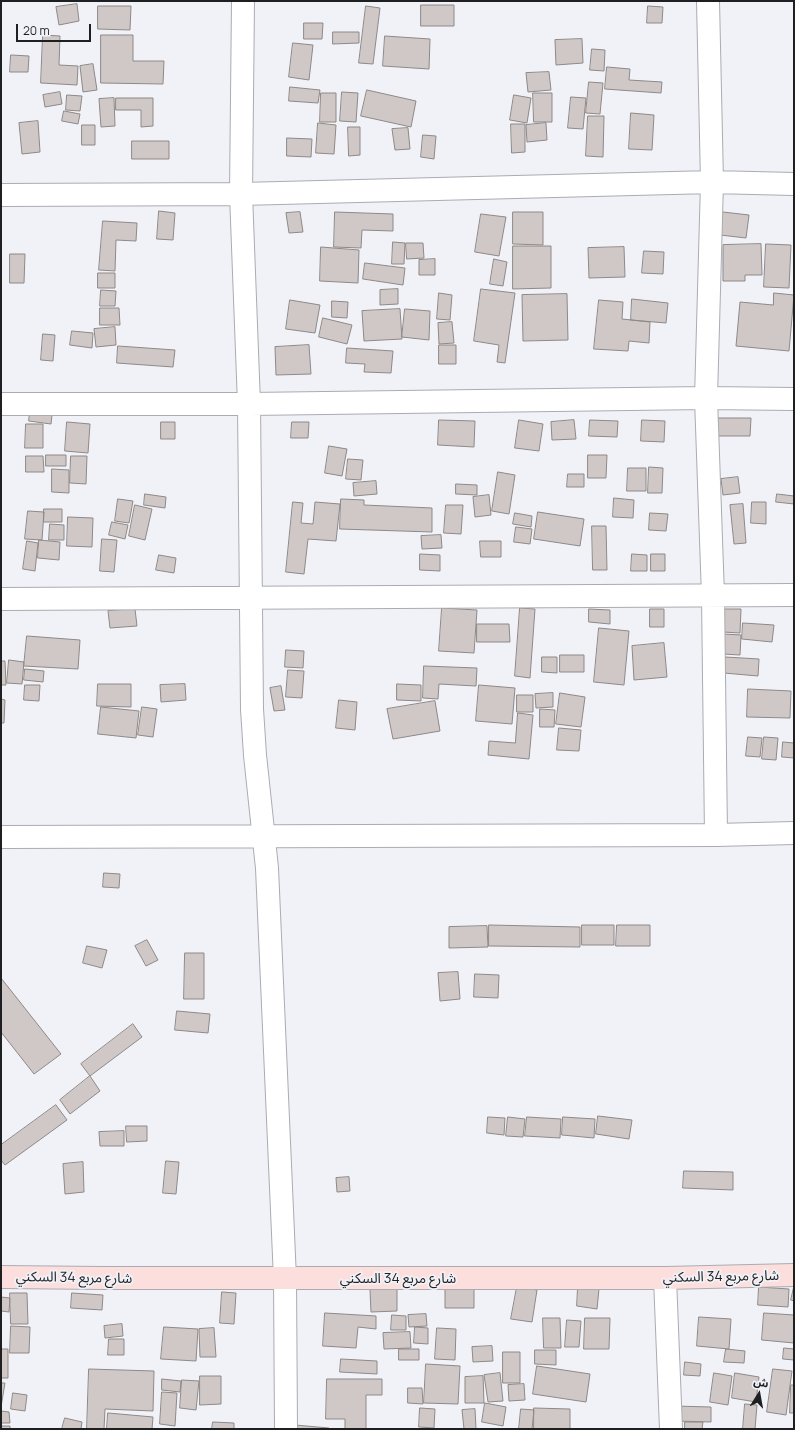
<!DOCTYPE html>
<html>
<head>
<meta charset="utf-8">
<style>
	body { margin:0 }
	#map { position:relative; width:795px; height:1430px; overflow:hidden; background:#f0f2f8; font-family:Manrope,"Noto Sans Arabic",sans-serif }
	canvas { display:block }
	.frame { position:absolute; inset:0; border:2px solid #1e1f21; pointer-events:none }
	.north { position:absolute; left:739px; top:1374px; width:40px; height:40px; -webkit-text-stroke:3px #f0f2f8; paint-order:stroke; rotate:11deg; font-size:11px; font-weight:700; line-height:16px; text-align:center; color:#1e1f21 }
	.north::after { content:''; display:block; margin:auto; width:14px; height:18px; background:#1e1f21; clip-path:polygon(50% 0,100% 100%,50% 72%,0 100%) }
	.scale { position:absolute; left:16px; top:24px; width:75px; height:18px; box-sizing:border-box; border:2px solid #1e1f21; border-top:0; padding-left:5px; font-size:12px; line-height:14px; white-space:nowrap; color:#1e1f21; -webkit-text-stroke:3px #f0f2f8; paint-order:stroke }
</style>
</head>
<body>
<div id="map">
<canvas width="795" height="1430"></canvas>
<div class="frame"></div>
<div class="north">ش</div>
<div class="scale">20 m</div>
</div>
<script>
const g = document.querySelector('canvas').getContext('2d');
g.lineJoin = 'round';
function fillPath(path, color) {
  g.fillStyle = color;
  g.fill(path, 'evenodd');
}
function stroke(path, color, width, dash) {
  g.strokeStyle = color;
  g.lineWidth = width;
  g.lineCap = dash ? 'butt' : 'round';
  g.setLineDash(dash || []);
  g.stroke(path);
}
function label(font, color, halo, rows, align = 'center') {
  g.font = font + ' Manrope,"Noto Sans Arabic",sans-serif';
  g.lineWidth = 3.5;
  g.setLineDash([]);
  g.textBaseline = 'middle';
  g.strokeStyle = halo;
  g.fillStyle = color;
  for (const [text, x, y, turn = 0] of rows) {
    g.save();
    g.translate(x, y);
    g.rotate((+turn || 0) * Math.PI / 180);
    g.textAlign = isNaN(turn) ? turn : align;
    if (halo) g.strokeText(text, 0, 0);
    g.fillText(text, 0, 0);
    g.restore();
  }
}
const building = new Path2D(`
	M77 4 79 21 59 25 56 7Z
	M421 5H454V26H421Z
	M98 6H131L130 30 98 29Z
	M366 6 380 8 373 64 359 63Z
	M648 6 663 7 662 23H647Z
	M304 23H323L322 39H304Z
	M333 32H359V43L333 44Z
	M43 35 60 36 59 65 78 66 77 85 41 83Z
	M101 35H133V61H164L163 84 101 83Z
	M385 36 430 39 429 69 383 66Z
	M582 39 583 63 556 65 555 40Z
	M293 43 313 45 309 80 289 77Z
	M592 49 605 50 604 71 590 70Z
	M11 55 29 56 28 72H10Z
	M93 64 97 90 83 92 80 66Z
	M607 67 630 69 629 80 662 82 661 93 605 89Z
	M549 72 551 90 528 92 526 73Z
	M589 82 603 83 600 114 586 113Z
	M290 87 320 90 318 103 289 101Z
	M367 90 416 101 411 127 361 116Z
	M60 92 62 104 45 107 43 95Z
	M342 92 358 93 356 122 340 121Z
	M321 93H336V122H320Z
	M533 93H552V122H534Z
	M67 95 82 96 80 111 66 110Z
	M514 95 531 98 527 123 510 120Z
	M571 97 586 98 583 129 568 128Z
	M114 98 115 126 101 127 99 99Z
	M116 98H153V126L141 127V110H116Z
	M64 111 80 114 78 124 62 121Z
	M631 113 654 115 652 150 629 149Z
	M588 116H604L603 157 586 156Z
	M38 121 40 152 22 154 19 123Z
	M318 123 336 125 334 154 316 153Z
	M546 123 547 140 527 142 526 125Z
	M511 124H525V152L512 153Z
	M82 125H95V145H82Z
	M348 127H360V155L349 156Z
	M408 128 410 149 395 150 392 129Z
	M423 135 436 136 434 159 421 157Z
	M287 138 312 139 311 157 287 156Z
	M132 141H169V159H132Z
	M159 211 175 213 173 240 157 239Z
	M300 212 303 232 289 233 286 213Z
	M335 212 393 214V231L362 230 361 248 334 247Z
	M513 212H543V245L513 244Z
	M723 212 749 215 746 238 720 235Z
	M481 214 506 217 499 256 475 252Z
	M103 221 137 223 136 241 116 240 115 271 99 270Z
	M393 242 405 243 404 264H392Z
	M406 243H423L424 258 407 259Z
	M761 244 762 275H745V281H723V245Z
	M766 244 791 245 789 288 764 287Z
	M513 246H551V288L513 289Z
	M321 247 359 250 358 283 320 281Z
	M624 247 625 277 589 278 588 248Z
	M644 251 664 252 663 274 642 273Z
	M10 254H25L24 283H10Z
	M435 259V275H419V260Z
	M494 259 507 262 503 286 490 284Z
	M365 263 405 268 403 285 363 279Z
	M98 273H115V288H98Z
	M398 289V304L380 305V290Z
	M481 289 515 293 505 363 497 362 499 345 474 341Z
	M101 290 116 291 115 306H100Z
	M439 293 452 295 450 320 437 319Z
	M774 293 794 295 789 351 736 346 740 302 773 305Z
	M567 294 568 340 523 341 522 295Z
	M632 299 668 303 666 323 631 320Z
	M290 300 320 305 315 333 286 329Z
	M599 300 623 302 622 319 650 322 649 343 629 341 628 351 594 349Z
	M332 301 348 302 347 318 332 317Z
	M100 308H119L120 325H100Z
	M400 309 402 339 364 341 362 311Z
	M405 309 430 311 429 340 402 337Z
	M323 318 352 325 347 344 319 337Z
	M452 322 454 343 439 344 438 323Z
	M115 327 116 345 96 347 94 329Z
	M72 331 93 333 92 348 70 345Z
	M43 334 55 335 53 361 41 360Z
	M309 345 311 374 276 375 275 347Z
	M439 345H456V364H439Z
	M118 346 175 350 173 367 117 363Z
	M347 348 393 351 391 373 364 372 365 364 346 363Z
	M31 403 53 406 51 424 29 421Z
	M718 418H751L750 436H718Z
	M439 420 475 421 474 447 438 445Z
	M519 420 543 424 539 451 515 448Z
	M574 420 576 439 552 440 551 422Z
	M590 420 618 421 617 437 589 436Z
	M642 420 665 421 664 442 641 441Z
	M67 422 90 424 88 453 65 451Z
	M161 422H175V439H161Z
	M292 422H309L308 438H291Z
	M26 424H43V448H25Z
	M329 446 347 449 342 476 325 473Z
	M46 455H66V466H46Z
	M588 455H607L606 478H588Z
	M26 456H43L44 472H26Z
	M71 456H87L86 484 70 483Z
	M348 459 363 460 361 480 346 479Z
	M649 467 663 468 662 493H648Z
	M628 468H646V491H627Z
	M52 469 69 470V493L52 492Z
	M498 472 515 475 509 514 492 511Z
	M568 474H584V487H567Z
	M738 477 740 493 723 495 721 479Z
	M376 481 377 494 354 496 353 483Z
	M456 484 477 485V495L456 494Z
	M145 494 166 497 165 508 144 505Z
	M777 494 794 496V504L776 502Z
	M489 495 491 515 475 517 473 497Z
	M614 498 634 500 633 518 613 517Z
	M118 499 133 501 129 523 115 521Z
	M341 499 364 500V505L432 508V532L340 529Z
	M293 502 303 503 301 523 313 524 315 502 340 504 336 541 308 539 304 574 286 572Z
	M752 502H766V524L751 523Z
	M743 504 746 543 734 544 730 505Z
	M135 505 152 509 145 540 129 536Z
	M446 505H463L461 534 444 533Z
	M44 509H62V522H44Z
	M28 511 44 512 42 540 25 539Z
	M538 512 584 519 580 546 534 539Z
	M515 513 532 516 531 527 513 524Z
	M650 513 668 514 666 531 649 530Z
	M68 517 93 518 92 547 67 546Z
	M112 522 128 525 125 539 109 535Z
	M50 524 64 525V540H49Z
	M592 526H606L607 570H593Z
	M516 527 532 529 530 544 514 542Z
	M441 535 442 548 422 549 421 536Z
	M102 539 117 540 114 572 100 571Z
	M39 540 60 542 59 560 38 558Z
	M27 541 38 543 35 571 23 569Z
	M480 541H501V557H481Z
	M420 554 440 555V571L420 570Z
	M632 554 647 555V571H631Z
	M651 554H665V571H651Z
	M159 555 176 558 174 573 156 570Z
	M442 608 477 610 474 653 439 651Z
	M520 608 535 609 530 678 515 676Z
	M135 609 137 626 110 628 108 611Z
	M589 609 610 610V624L589 622Z
	M650 609H664V627H650Z
	M723 609H741L740 633 723 632Z
	M743 623 774 625 772 642 742 639Z
	M477 624H509L510 642H477Z
	M599 628 629 631 624 685 594 682Z
	M724 634 741 635 740 655 723 654Z
	M27 636 80 640 78 669 24 666Z
	M664 643 667 677 634 680 632 646Z
	M286 650 304 651 303 668 285 667Z
	M560 655H584V672H560Z
	M542 657H557V673L542 672Z
	M725 657 759 659 758 676 724 673Z
	M9 660 24 662 22 684 7 683Z
	M1 661H5L6 685H1Z
	M424 666 477 668 476 686 439 684 438 699 423 698Z
	M25 669 44 671 43 682 24 680Z
	M288 670 304 671 302 698 286 697Z
	M98 684H131V707L97 706Z
	M185 684 186 700 161 702 160 685Z
	M397 684 421 685V701L397 700Z
	M25 685H40L39 701 24 700Z
	M479 685 515 688 512 724 476 721Z
	M281 686 285 710 274 711 270 688Z
	M748 689 791 691 790 718 747 717Z
	M553 693V707L536 708 535 694Z
	M560 693 585 697 581 727 556 724Z
	M517 695H533V712H517Z
	M1 699 5 700 4 723H1Z
	M339 700 357 702 355 730 336 728Z
	M435 701 440 731 393 739 387 709Z
	M101 707 139 711 136 738 98 734Z
	M142 707 157 709 153 737 138 735Z
	M540 709 555 710 554 727H540Z
	M518 713 533 715 529 759 488 755 489 741 515 743Z
	M559 728 581 730 579 751 557 750Z
	M748 737 762 738 760 757 746 756Z
	M764 737 778 738 776 760 762 759Z
	M783 742 794 743V758L782 757Z
	M104 873 120 874 119 888 103 887Z
	M489 925 580 927V947L489 946Z
	M582 925H614V945H582Z
	M617 925H650V946H616Z
	M487 926 488 947 449 948V927Z
	M147 940 158 960 146 966 135 946Z
	M87 946 107 950 102 968 83 963Z
	M185 953H204V999H184Z
	M458 972 460 999 440 1001 438 973Z
	M475 974 499 975 498 998 474 997Z
	M1 978 61 1054 34 1074 1 1032Z
	M177 1011 210 1014 208 1033 175 1030Z
	M133 1024 142 1037 90 1076 81 1064Z
	M90 1076 100 1091 70 1114 60 1100Z
	M56 1105 67 1120 5 1165 1 1160V1145Z
	M598 1116 632 1120 629 1139 596 1134Z
	M488 1117 505 1118 504 1135 487 1133Z
	M508 1117 525 1119 523 1137 506 1136Z
	M527 1117 561 1119 560 1138 525 1136Z
	M563 1117 595 1119 594 1138 562 1135Z
	M126 1126H147V1141L127 1142Z
	M124 1131V1146H100L99 1132Z
	M166 1161 179 1162 176 1194 163 1193Z
	M83 1162 84 1192 65 1194 63 1164Z
	M684 1171 733 1172V1190L683 1188Z
	M349 1177 350 1191 337 1192 336 1178Z
	M794 1286V1301L791 1300Z
	M517 1287 537 1290 532 1322 511 1319Z
	M578 1287 599 1289 597 1309 577 1306Z
	M759 1287 789 1289 788 1307 758 1305Z
	M397 1289V1311L371 1312 370 1290Z
	M474 1289V1308H445V1290Z
	M222 1292 236 1293 234 1324 220 1323Z
	M10 1293H27L28 1324H11Z
	M72 1293 103 1295 102 1310 71 1308Z
	M1 1297 10 1298 9 1312 1 1311Z
	M325 1313 376 1316V1329L358 1327 356 1348 323 1346Z
	M764 1313 794 1315V1343L762 1340Z
	M426 1314 427 1326 409 1327 408 1315Z
	M392 1315 406 1316V1330H391Z
	M699 1317 731 1319 729 1349 697 1346Z
	M543 1318H560L561 1348H544Z
	M585 1318H610L609 1349H584Z
	M567 1320 581 1321 579 1347H565Z
	M122 1324 123 1336 105 1338 104 1326Z
	M11 1326 30 1327 29 1353H10Z
	M164 1327 198 1329 196 1361 161 1359Z
	M415 1327 428 1328V1344L414 1343Z
	M214 1328 216 1357H200L199 1329Z
	M437 1328 456 1329 455 1360 435 1359Z
	M410 1332 411 1348 384 1349 383 1333Z
	M109 1339H124V1355H108Z
	M492 1346 493 1361 473 1362 472 1347Z
	M784 1348 794 1349V1360L783 1359Z
	M1 1349H8V1378H1Z
	M399 1349H419V1360H399Z
	M726 1349 745 1351 744 1363 724 1362Z
	M535 1350H556V1365L535 1364Z
	M503 1352H520V1383H503Z
	M341 1359 377 1361V1374L340 1372Z
	M685 1362 701 1364 700 1376 684 1375Z
	M426 1364 460 1366 458 1404 424 1403Z
	M537 1366 590 1374 586 1402 533 1394Z
	M89 1369 154 1371 153 1411 105 1409 104 1429H87Z
	M773 1369 792 1371 786 1415 767 1412Z
	M500 1373 503 1401 488 1402 484 1375Z
	M714 1373 732 1376 728 1405 710 1402Z
	M735 1373 759 1377 756 1402 732 1398Z
	M200 1376H221V1404L200 1405Z
	M483 1376 484 1403H465V1377Z
	M162 1379 181 1381 180 1392 162 1390Z
	M327 1379H382V1395H366V1429H345V1419H326Z
	M182 1380 199 1381 196 1410 180 1408Z
	M1 1383H5L1 1407Z
	M524 1384 525 1400 509 1401 508 1385Z
	M791 1385H794V1413H790Z
	M408 1388H422L423 1404 408 1403Z
	M162 1392 177 1393 175 1426 160 1424Z
	M13 1393 27 1395 25 1411 11 1409Z
	M485 1403 506 1407 503 1426 482 1422Z
	M745 1404 757 1405 755 1429H743Z
	M674 1406 711 1407V1422L674 1421Z
	M420 1408 435 1409 434 1428 419 1427Z
	M534 1408 570 1409V1429H534Z
	M475 1409 476 1429H464L462 1410Z
	M521 1409 534 1410 532 1429H519Z
	M1 1411 9 1412 10 1423H1Z
	M108 1413 153 1417 152 1429H107Z
	M65 1418 82 1422 81 1429H62Z
	M213 1422 234 1423V1429H212Z
	M685 1422H703L702 1429H685Z
	M295 1425 329 1428V1429H295Z
	M1 1426H10V1429H1Z`);
fillPath(building, '#cfc8c7');
stroke(building, '#8e8887', 1);
const street = new Path2D(`
	M243 1 241 194 249 404 252 709 255 755 267 868 285 1279 286 1429
	M708 1 712 182 706 398 713 596 716 835
	M1 195 241 194 712 182 794 184
	M1 404H249L706 398 794 399
	M1 599 794 595
	M1 837 716 835 794 833
	M665 1278 671 1429`);
const secondary = new Path2D(`
	M1 1277 102 1278H665L794 1275`);
stroke(street, '#aaacb1', 24);
stroke(secondary, '#aaacb1', 24);
stroke(street, '#fff', 22);
stroke(secondary, '#fcdfdd', 22);
label('14px', '#1e1f21', '#f0f2f8', [
	["شارع مربع 34 السكني",721,1277,-1],
	["شارع مربع 34 السكني",74,1278,1],
	["شارع مربع 34 السكني",398,1279]
]);
</script>
</body>
</html>
